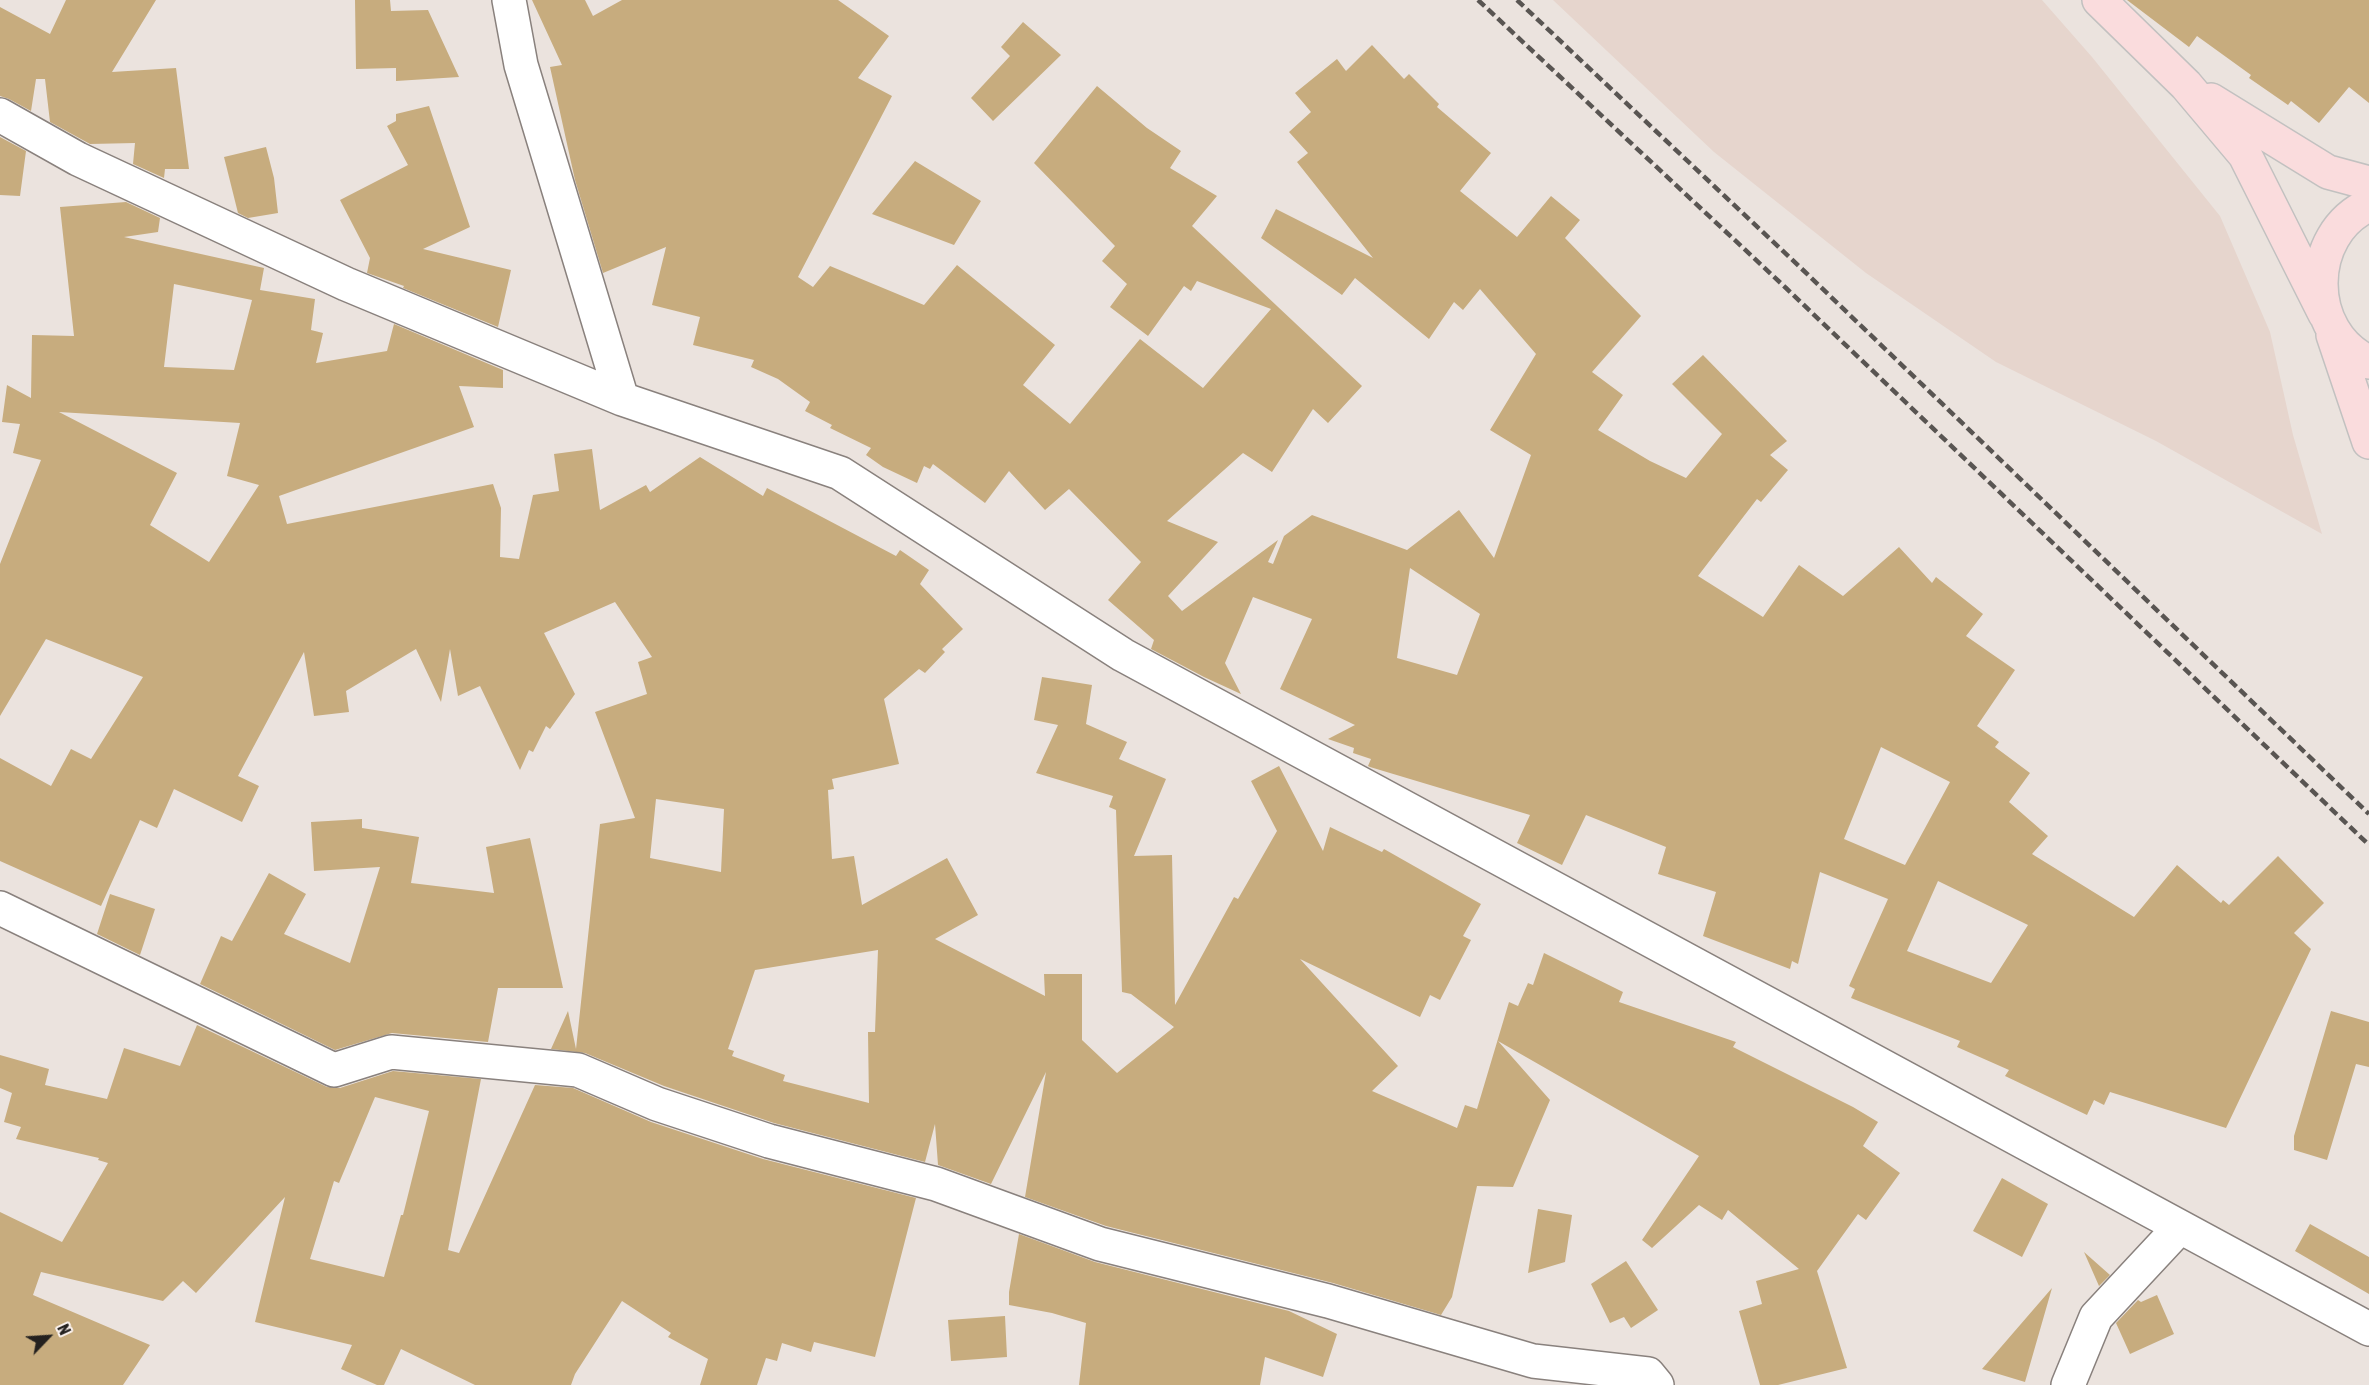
<!DOCTYPE html>
<html>
<head>
<meta charset="utf-8">
<style>
	body { margin:0 }
	#map { position:relative; width:2369px; height:1385px; overflow:hidden; background:#ebe3de; font-family:"Asap Condensed",sans-serif }
	canvas { display:block }
	.north { position:absolute; left:18px; top:1307px; width:60px; height:60px; -webkit-text-stroke:4px #f9f0eb; paint-order:stroke; rotate:65deg; font-size:16px; font-weight:700; line-height:24px; text-align:center; color:#24211f }
	.north::after { content:''; display:block; margin:auto; width:21px; height:27px; background:#24211f; clip-path:polygon(50% 0,100% 100%,50% 72%,0 100%) }
</style>
</head>
<body>
<div id="map">
<canvas width="2369" height="1385"></canvas>
<div class="north">N</div>
</div>
<script>
const g = document.querySelector('canvas').getContext('2d');
g.lineJoin = 'round';
function fillPath(path, color) {
  g.fillStyle = color;
  g.fill(path, 'evenodd');
}
function stroke(path, color, width, dash) {
  g.strokeStyle = color;
  g.lineWidth = width;
  g.lineCap = dash ? 'butt' : 'round';
  g.setLineDash(dash || []);
  g.stroke(path);
}
fillPath(new Path2D(`
	M1553 0H2042L2092 57 2220 216 2270 332 2293 435 2322 534 2156 441 1996 362 1866 273 1714 152Z`), '#e6d5cd');
fillPath(new Path2D(`
	M66 0H156L112 72 176 68 189 169H165L164 178 133 164 135 143 90 144 50 122 45 79H36L31 111 9 99 0 96V7L50 34Z
	M355 0H390L391 11 428 10 459 77 396 81V68L356 69Z
	M532 0H585L593 16 622 0H838L889 36 858 78 892 96 798 277 813 287 830 266 924 305 957 265 1055 345 1023 385 1070 424 1140 339 1203 388 1271 309 1197 281 1191 291 1184 286 1148 336 1110 307 1127 284 1102 261 1115 246 1034 163 1097 86 1147 128 1181 151 1170 168 1217 196 1192 226 1362 386 1328 423 1313 409 1272 472 1243 453 1167 521 1218 542 1168 596 1182 611 1278 540 1268 562 1273 564 1284 536 1312 515 1407 550 1459 510 1494 558 1531 455 1490 430 1536 354 1480 289 1463 310 1454 302 1429 339 1355 278 1342 295 1261 238 1276 209 1373 258 1297 162 1308 153 1289 132 1311 112 1295 93 1337 59 1346 71 1372 45 1404 79 1409 74 1439 104 1437 107 1491 153 1460 191 1517 237 1551 196 1580 220 1565 238 1641 316 1592 372 1623 395 1598 430 1650 461 1686 478 1722 434 1672 384 1703 355 1787 441 1770 455 1788 470 1761 502 1757 499 1698 576 1763 617 1799 565 1843 596 1899 547 1932 583 1936 577 1983 614 1966 636 2015 670 1977 726 1999 742 1995 747 2030 773 2009 802 2048 836 2032 854 2134 917 2177 865 2221 903 2223 900 2229 905 2278 856 2324 903 2294 933 2311 949 2226 1128 2110 1092 2104 1105 2094 1100 2087 1115 2005 1076 2009 1070 1957 1047 1960 1041 1851 998 1855 989 1849 986 1888 899 1820 872 1798 964 1792 961 1790 969 1703 936 1716 892 1658 874 1666 847 1586 815 1562 865 1517 843 1530 815 1370 767 1368 766 1371 759 1353 753 1354 748 1328 739 1355 725 1280 689 1312 619 1253 597 1225 663 1241 694 1204 677 1151 649 1154 640 1108 600 1141 562 1069 489 1045 510 1009 471 985 503 933 464 930 469 924 466 917 483 883 467 866 455 871 448 830 428 832 425 805 411 810 402 778 379 751 367 754 360 693 345 700 317 652 305 666 247 603 273 575 180 550 67 562 65ZM1410 568 1480 614 1457 675 1397 658ZM1881 747 1950 782 1905 865 1844 839ZM1938 881 2028 925 1991 983 1907 951Z
	M2127 0H2369V103L2349 87 2319 123 2291 101 2288 105 2249 78 2251 75 2197 36 2189 47Z
	M1023 22 1061 55 993 121 971 98 1010 56 1001 47Z
	M429 106 470 227 423 249 511 270 498 327 403 288 404 286 367 273 370 258 340 200 408 165 387 126 396 121V114Z
	M0 137 26 151 20 196 0 195Z
	M266 147 274 178 278 213 248 218 238 213 224 157Z
	M915 161 981 201 954 245 872 214Z
	M126 202 160 218 158 232 124 237 264 268 260 290 315 299 311 330 323 333 316 363 387 351 394 324 503 370V388L459 386 474 427 279 496 287 524 493 484 501 508 500 557 519 559 533 495 559 491 554 454 592 449 600 510 646 485 650 492 700 457 763 496 767 488 896 556 900 550 929 570 920 584 963 629 942 649 945 652 925 673 919 669 884 699 899 764 832 779 834 789 828 790 832 859 854 856 862 905 947 858 978 915 935 939 1045 996 1044 974H1082V1040L1117 1073 1174 1027 1131 994 1122 992 1116 810 1109 807 1113 796 1036 773 1058 725 1034 720 1042 677 1092 685 1086 724 1127 742 1119 759 1166 779 1134 856 1172 855 1175 1005 1234 897 1238 899 1277 831 1251 781 1279 766 1323 851 1330 827 1382 852 1384 849 1481 904 1463 936 1471 940 1440 1000 1430 995 1420 1017 1300 959 1398 1066 1372 1091 1457 1128 1465 1105 1477 1109 1509 1002 1518 1006 1528 983 1533 985 1544 953 1623 992 1619 1002 1736 1042 1733 1047 1853 1107 1878 1122 1863 1146 1900 1173 1866 1220 1858 1214 1817 1271 1847 1368 1778 1385H1760L1739 1311 1762 1304 1756 1281 1799 1269 1728 1210 1722 1220 1699 1205 1652 1248 1642 1240 1699 1156 1498 1041 1550 1100 1513 1187 1477 1186 1452 1297 1441 1315 1333 1283 1106 1226 1025 1197 1046 1072 991 1184 938 1165 935 1124 925 1162 774 1123 664 1086 585 1053 551 1049 568 1011 576 1049 600 824 635 818 595 712 647 694 638 662 652 657 615 602 544 633 575 694 550 729 546 726 533 752 529 750 520 770 480 686 458 696 450 649 441 702 416 649 346 691 349 712 314 716 304 652 238 776 259 786 242 822 174 789 157 828 140 820 101 906 0 861V758L51 786 71 749 91 759 143 677 46 639 0 716V564L41 460 13 453 20 424 2 422 7 385 31 398 32 335 74 336 60 207ZM174 284 252 300 234 370 164 367ZM59 412 240 423 227 476 259 485 209 562 150 525 177 473ZM656 799 724 809 721 872 650 858ZM878 950 875 1032H868L869 1103 783 1081 785 1075 732 1056 734 1051 728 1049 755 970Z
	M362 819V828L419 837 411 883 494 893 486 847 530 838 563 988H498L488 1042 392 1033 335 1050 200 984 221 936 232 941 269 873 306 894 284 934 350 963 380 867 314 871 311 822Z
	M110 894 155 909 140 955 97 934Z
	M2331 1011 2369 1022V1067L2356 1064 2327 1160 2294 1150V1136Z
	M197 1025 327 1087 340 1088 393 1071 481 1079 448 1250 459 1253 535 1085 573 1088 651 1122 763 1159 916 1198 875 1357 814 1342 811 1352 782 1343 777 1361 766 1358 757 1385H700L708 1359 668 1337 671 1333 622 1301 575 1374 571 1385H475L401 1349 384 1385H377L341 1369 352 1345 255 1322 285 1197 196 1293 183 1281 163 1301 41 1272 33 1295 150 1345 123 1385H0V1212L62 1242 108 1163 98 1160 99 1158 16 1139 21 1127 4 1122 12 1093 0 1088V1055L49 1069 45 1085 107 1099 124 1048 180 1066ZM375 1097 429 1111 403 1215H401L384 1277 310 1259 334 1181 339 1183Z
	M2002 1178 2048 1204 2022 1257 1973 1231Z
	M1538 1209 1572 1215 1565 1262 1528 1273Z
	M2310 1224 2369 1257V1294L2295 1251Z
	M1019 1234 1095 1262 1289 1311 1337 1334 1323 1377 1265 1357 1260 1385H1079L1086 1323 1052 1313 1009 1305V1292Z
	M2084 1252 2110 1275 2099 1286Z
	M1626 1261 1658 1310 1631 1328 1624 1317 1610 1323 1591 1284Z
	M2052 1288 2025 1382 1982 1369Z
	M2157 1295 2174 1334 2130 1354 2116 1323 2138 1300 2141 1302Z
	M1005 1316 1007 1357 951 1361 948 1320Z`), '#c7ac7e');
const street = new Path2D(`
	M509 0 521 65 622 399
	M0 115 78 159 346 284 622 399 840 473 1123 655 2369 1329
	M0 908 334 1070 391 1052 578 1070 657 1104 769 1141 936 1184 1100 1244 1328 1301 1533 1361 1648 1374 1657 1385
	M2068 1385 2096 1317 2179 1228`);
const primary = new Path2D(`
	M2099 0 2186 85 2245 155 2325 314
	M2211 100 2328 172 2369 183
	M2369 205C2305 234 2305 333 2369 362
	M2333 335 2369 442`);
stroke(street, '#89817d', 36);
stroke(primary, '#c2c1c0', 36);
stroke(street, '#fff', 33);
stroke(primary, '#fadcdd', 33);
stroke(new Path2D(`
	M1478 0 1786 288 2369 845
	M1517 0 1803 270 2369 814`), '#595552', 4.5, [9, 4.5]);
</script>
</body>
</html>
